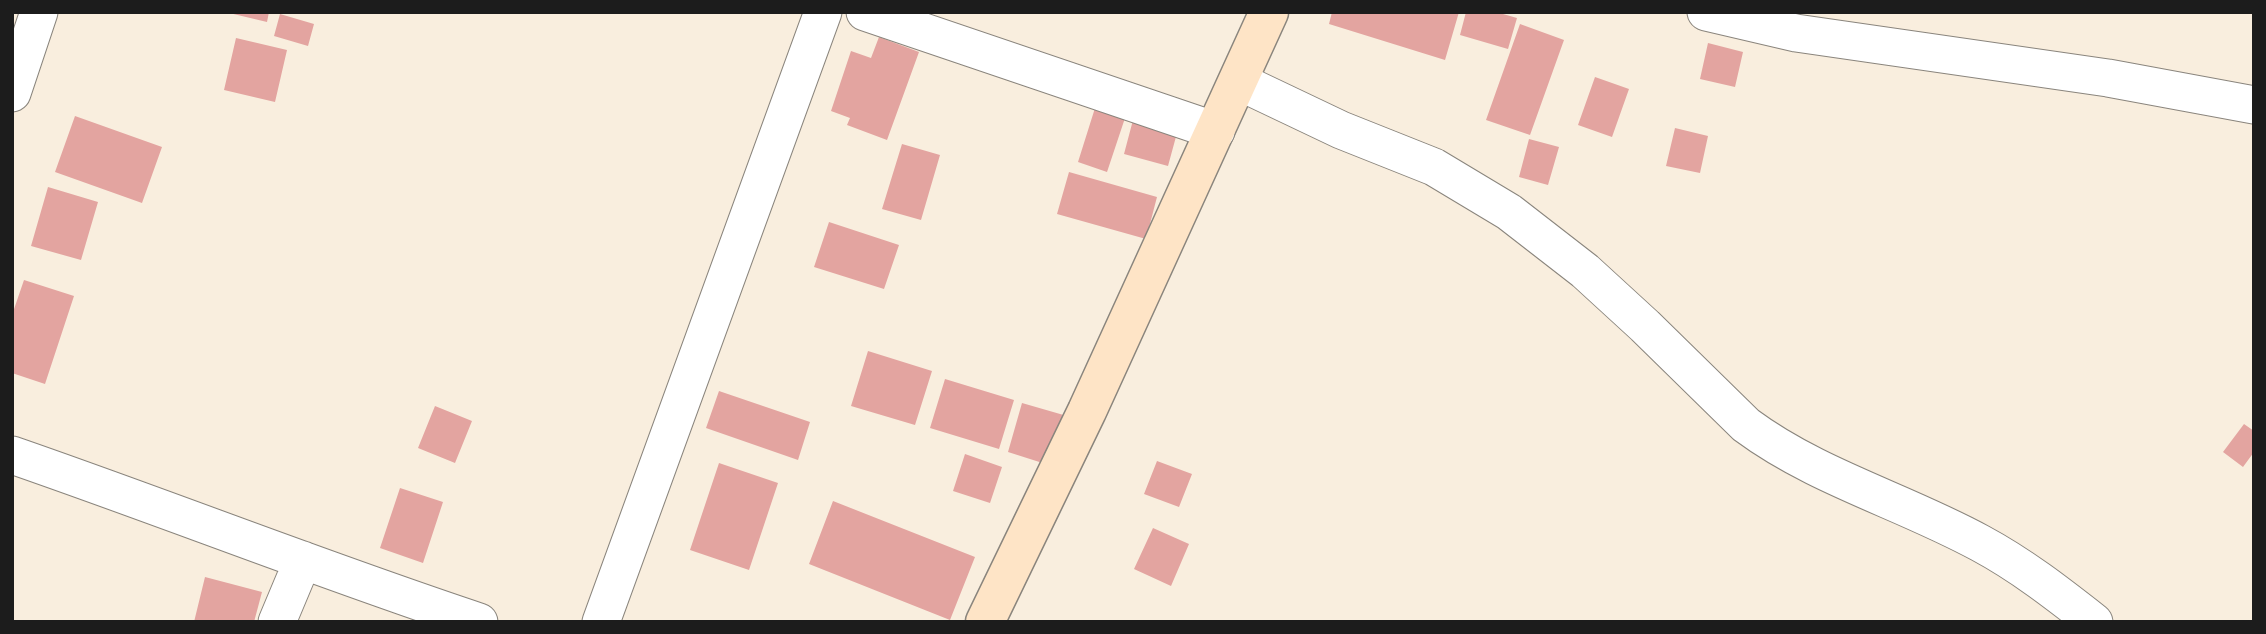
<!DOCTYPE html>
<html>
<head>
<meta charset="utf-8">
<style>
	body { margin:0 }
	#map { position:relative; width:2266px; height:634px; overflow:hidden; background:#f9eede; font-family:"Balsamiq Sans",sans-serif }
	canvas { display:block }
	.frame { position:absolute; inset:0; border:14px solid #1c1c1c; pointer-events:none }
</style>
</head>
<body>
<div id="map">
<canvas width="2266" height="634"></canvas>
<div class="frame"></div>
</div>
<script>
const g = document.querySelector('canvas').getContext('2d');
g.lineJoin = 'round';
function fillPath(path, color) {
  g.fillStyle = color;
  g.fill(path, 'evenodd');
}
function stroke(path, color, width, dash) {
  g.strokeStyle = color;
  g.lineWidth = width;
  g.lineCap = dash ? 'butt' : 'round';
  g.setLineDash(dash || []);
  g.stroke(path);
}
fillPath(new Path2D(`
	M225 12H269L267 22Z
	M1332 12H1459L1445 60 1329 24Z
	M1466 12H1496L1517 18 1508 49 1460 35Z
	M280 14 314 24 308 46 274 36Z
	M1520 24 1564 40 1530 135 1486 120Z
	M879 37 919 52 887 140 847 125 850 118 831 111 851 51 871 58Z
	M236 38 287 50 275 102 224 90Z
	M1708 43 1743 52 1735 87 1700 79Z
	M1595 77 1629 89 1612 137 1578 125Z
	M1095 108 1125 118 1107 172 1078 162Z
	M75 116 162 147 142 203 55 172Z
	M1133 120 1177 133 1168 166 1124 154Z
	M1675 128 1708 136 1700 173 1666 166Z
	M1529 139 1559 147 1548 185 1519 177Z
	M902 144 940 155 921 220 882 209Z
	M1069 172 1157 197 1146 239 1057 214Z
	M48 187 98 202 81 260 31 246Z
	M829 222 899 245 884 289 814 267Z
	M24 280 74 296 45 384 12 373V315Z
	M868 351 932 371 915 425 851 406Z
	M945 379 1014 400 999 449 930 428Z
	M719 391 810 422 798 460 706 428Z
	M1022 403 1067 416 1052 466 1008 452Z
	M435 406 472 421 455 463 418 448Z
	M2244 424 2254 431V452L2243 467 2223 452Z
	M965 454 1002 467 990 503 953 491Z
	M1157 461 1192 474 1179 507 1144 494Z
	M719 463 778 483 749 570 690 550Z
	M400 488 443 502 423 563 380 548Z
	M833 501 975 557 950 620 809 564Z
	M1153 528 1189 544 1171 586 1134 569Z
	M205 577 262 592 254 622H194Z`), '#e3a4a0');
const minor = new Path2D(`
	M865 12 1216 131
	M1706 12 1796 33 2108 78 2254 105
	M1238 81 1341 130 1434 167 1509 212 1585 271 1645 326 1746 425C1816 477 1903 501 1980 543 2021 565 2057 593 2094 622
	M12 93 39 12
	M12 455C168 509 322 570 479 622
	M277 622 303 560
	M601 622 823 12`);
const secondary = new Path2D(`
	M985 622 1087 411 1269 12`);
stroke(minor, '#8a857d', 39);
stroke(secondary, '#8a857d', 41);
stroke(minor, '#fff', 37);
stroke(secondary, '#fee4c6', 38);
</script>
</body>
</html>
